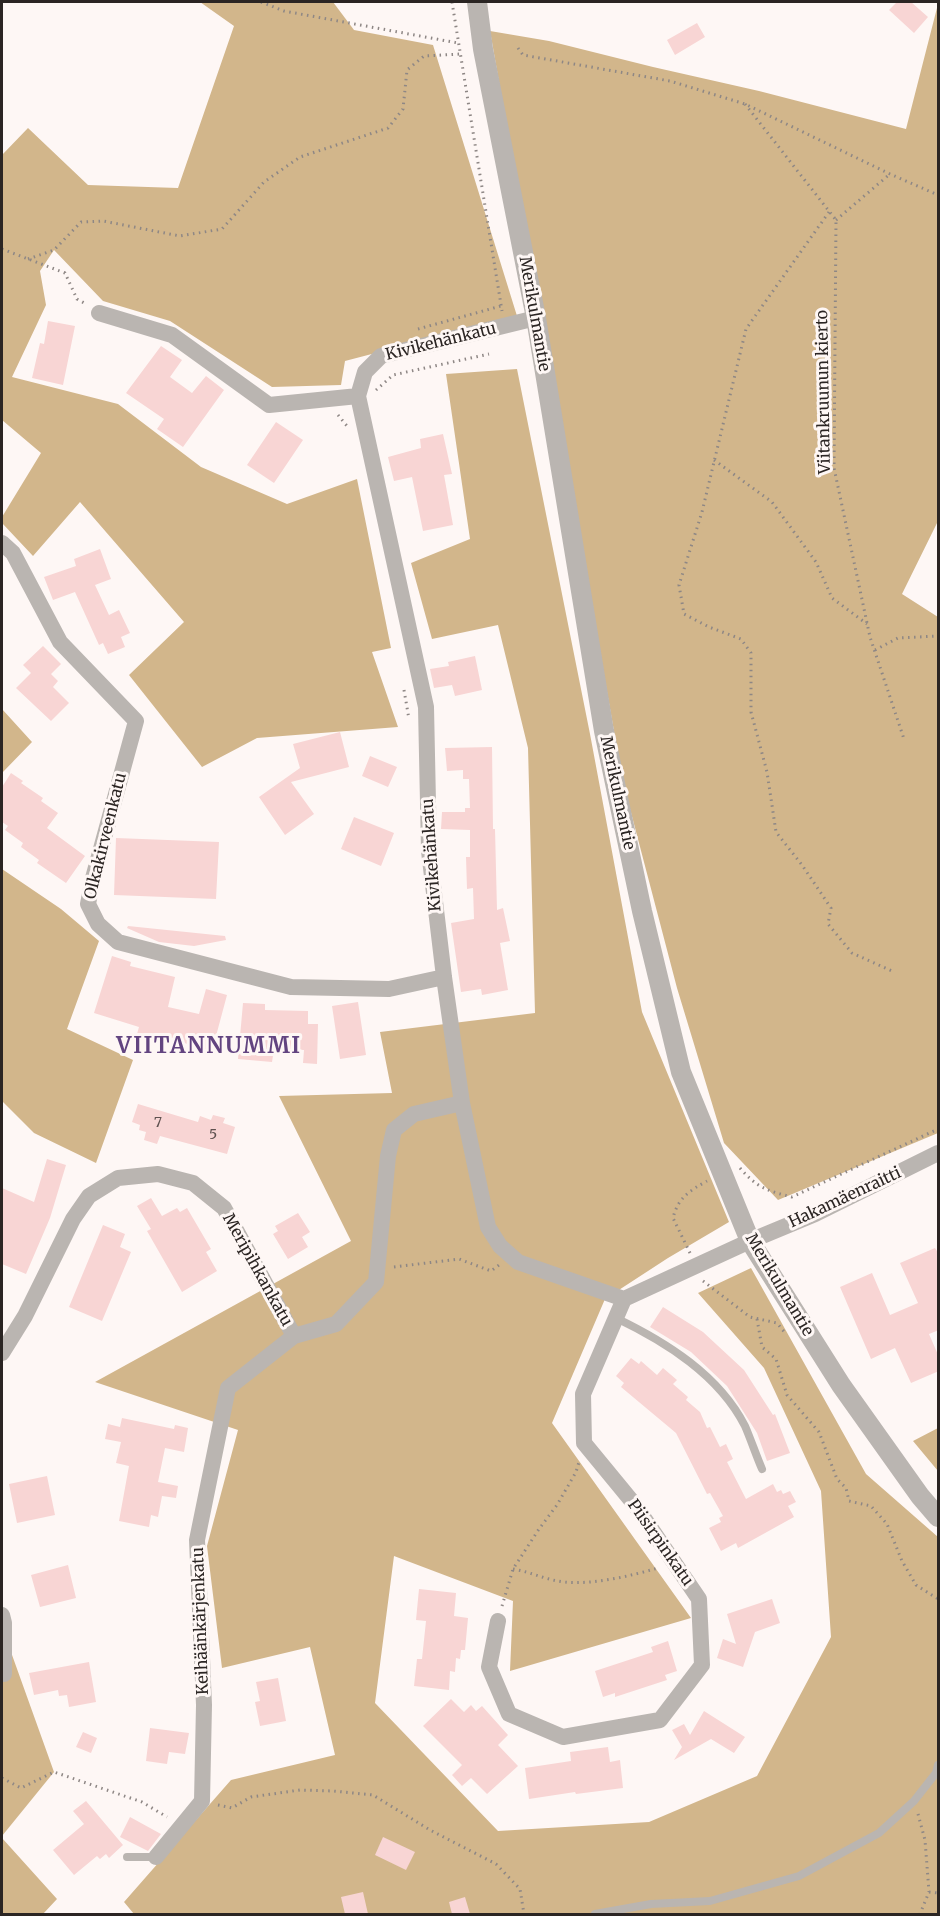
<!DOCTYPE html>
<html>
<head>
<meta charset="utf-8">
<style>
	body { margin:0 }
	#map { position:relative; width:940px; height:1916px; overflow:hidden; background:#fef7f5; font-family:Merriweather,serif }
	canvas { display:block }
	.frame { position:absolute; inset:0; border:3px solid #2b2523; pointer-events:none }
</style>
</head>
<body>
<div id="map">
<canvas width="940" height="1916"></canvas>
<div class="frame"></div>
</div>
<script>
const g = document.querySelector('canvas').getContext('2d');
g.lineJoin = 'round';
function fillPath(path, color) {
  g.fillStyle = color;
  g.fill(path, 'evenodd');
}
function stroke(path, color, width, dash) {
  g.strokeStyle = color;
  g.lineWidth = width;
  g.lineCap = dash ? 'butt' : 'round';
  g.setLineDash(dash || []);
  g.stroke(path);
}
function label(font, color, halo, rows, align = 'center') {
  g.font = font + ' Merriweather,serif';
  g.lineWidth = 6;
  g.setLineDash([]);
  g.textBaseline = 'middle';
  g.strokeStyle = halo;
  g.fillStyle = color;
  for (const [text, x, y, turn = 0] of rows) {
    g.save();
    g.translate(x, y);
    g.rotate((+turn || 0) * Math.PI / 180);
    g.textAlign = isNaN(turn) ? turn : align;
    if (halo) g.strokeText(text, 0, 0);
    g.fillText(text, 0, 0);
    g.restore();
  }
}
fillPath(new Path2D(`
	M200 2H333L354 30 433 45 517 316 345 361 341 385 272 387 170 321 103 301 54 250 40 271 46 305 12 377 118 404 201 467 287 504 357 479 391 648 372 652 398 727 257 738 202 767 129 675 184 622 80 502 33 556 2 523V517L41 453 2 420V155L28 128 88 185 178 188 234 26Z
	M938 4V521L902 594 938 617V1133L778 1200 724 1143 677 988 623 782 490 31 549 41 653 67 759 91 906 129Z
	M517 369 590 734 642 1012 729 1222 668 1258 605 1299 552 1423 691 1618 510 1671 513 1601 394 1556 375 1703 498 1831 649 1822 757 1776 831 1637 821 1491 764 1368 698 1293 751 1268 866 1474 938 1537V1914H134L124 1902 231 1780 335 1755 310 1647 222 1668 207 1546 238 1430 95 1382 351 1241 279 1096 392 1093 380 1032 535 1013 528 748 498 625 432 639 411 563 470 539 446 374Z
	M2 709 32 742 2 773Z
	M2 869 61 909 99 941 67 1029 133 1060 96 1163 34 1133 2 1101Z
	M938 1428V1471L913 1441Z
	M2 1627 54 1772 2 1836Z
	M2 1838 57 1899 43 1914H2Z`), '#d2b68b');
fillPath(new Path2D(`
	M897 2H911L928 17 914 33 889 10Z
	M697 23 705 37 675 55 667 40Z
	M48 321 75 326 63 385 32 378 40 343 44 344Z
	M161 346 182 360 170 377 192 393 206 376 224 390 183 447 157 429 164 419 126 393Z
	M276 422 303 440 274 483 247 465Z
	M443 434 452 474 444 475 453 525 423 531 412 477 394 481 388 457 421 448 420 439Z
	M100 549 111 579 95 585 109 615 119 610 130 633 121 637 125 647 108 654 103 643 99 645 75 592 53 600 44 577 76 566 74 559Z
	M43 646 61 664 51 674 58 681 53 687 69 703 51 721 16 688 31 673 23 665Z
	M475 656 482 690 455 696 452 685 434 688 430 669 449 666 448 662Z
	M340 732 349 767 291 782 314 814 285 835 259 797 300 768 293 744Z
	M492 747 493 829H495L497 910 503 908 510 941 500 943 508 990 482 995 481 989 461 992 451 923 474 919 473 888 467 889 466 857H470V830L441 829 442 812H465V808H470L469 779H463V770L447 771 445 748Z
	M370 756 397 767 388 787 362 776Z
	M11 773 23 781 21 783 43 798 41 801 58 813 47 828 85 856 66 883 37 863 39 860 21 847 23 843 5 830 8 826 2 822V787Z
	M354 817 394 833 381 866 341 849Z
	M116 838 219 842 216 899 114 895Z
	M128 926 225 936 226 940 194 946 159 942 127 928Z
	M112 956 131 962 130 966 175 977 168 1007 199 1014 206 989 227 995 212 1051 184 1043V1041L155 1034 154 1039 137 1034 139 1027 94 1013Z
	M358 1002 366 1055 340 1059 332 1006Z
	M243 1003 265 1004V1010L308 1011V1024H318L317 1064 303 1063 304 1050 274 1049 272 1062 238 1059Z
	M138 1104 198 1122 200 1116 211 1120 213 1115 225 1118 223 1123 235 1127 227 1154 160 1136 157 1144 144 1140 146 1132 139 1130 140 1125 132 1122Z
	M47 1159 66 1165 50 1218 26 1274 2 1264V1188L34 1202Z
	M151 1198 162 1216 177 1208 180 1212 187 1208 211 1249 206 1252 217 1271 182 1292 147 1231 151 1229 137 1206Z
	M298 1213 310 1232 302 1237 308 1247 288 1259 273 1234 278 1231 275 1226Z
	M103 1225 125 1234 120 1247 131 1252 102 1321 69 1307Z
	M935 1248 939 1254V1330L929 1334 939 1357V1371L911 1383 895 1348 871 1359 840 1287 872 1273 890 1315 918 1303 900 1263Z
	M663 1307 703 1332 744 1370 773 1415 775 1414 790 1453 767 1461 757 1433 727 1386 691 1352 650 1327Z
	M631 1358 639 1364 641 1361 657 1375 663 1368 677 1380 673 1384 688 1397 686 1400 700 1412 707 1428 710 1427 720 1447 726 1444 733 1459 727 1462 746 1499 773 1484 777 1492 781 1490 783 1494 790 1491 796 1502 788 1506 794 1517 738 1548 736 1543 721 1551 709 1528 721 1522 719 1518 723 1516 710 1493 707 1494 676 1433 621 1387 624 1383 616 1376Z
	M122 1418 174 1429 175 1425 188 1428 184 1452 165 1448 158 1482 178 1486 176 1498 162 1496 158 1517 151 1515 149 1527 119 1521 129 1466 116 1463 121 1442 105 1439 108 1424 120 1427Z
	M47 1476 55 1515 17 1523 9 1484Z
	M68 1565 76 1598 40 1607 31 1575Z
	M419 1589 456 1593 454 1616 468 1618 465 1650H461L460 1659 456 1658 455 1672 450 1671 449 1690 414 1686 417 1659H422L426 1621 416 1620Z
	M772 1599 780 1623 755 1632 743 1667 717 1658 723 1639 736 1644 727 1614Z
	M668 1641 677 1671 665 1675 667 1680 615 1697V1693L603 1697 595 1671 653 1652 651 1647Z
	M89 1662 96 1702 69 1707 67 1695 59 1696 58 1690 34 1695 29 1673Z
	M278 1678 286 1721 260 1726 255 1702 260 1701 256 1682Z
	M451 1699 464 1712 471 1705 476 1711 482 1706 508 1735 498 1745 518 1766 487 1794 471 1778 462 1786 452 1775 462 1765 423 1726Z
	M704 1711 745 1737 734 1753 711 1739 674 1760 682 1747 672 1730 684 1724 690 1735Z
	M150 1728 189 1733 185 1754 169 1752 167 1764 146 1761Z
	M83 1732 97 1738 91 1753 76 1747Z
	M608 1747 610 1762 620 1760 623 1788 576 1794 575 1792 529 1799 525 1768 571 1761 570 1752Z
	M86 1801 123 1845 109 1858 106 1854 100 1859 97 1856 74 1875 53 1850 84 1824 73 1811Z
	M130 1817 161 1834 148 1851 120 1837Z
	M383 1837 415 1852 406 1870 375 1855Z
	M363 1892 368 1914H345L341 1897Z
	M465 1897 470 1914H452L449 1902Z`), '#f8d5d4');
stroke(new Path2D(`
	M261 2 284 11 458 43
	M452 2 502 311
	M518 48 523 55 670 81 745 104 890 174 938 195
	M745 104 836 220 834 468 870 637 904 739
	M829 212 746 329 702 512 679 585 684 614 709 627 741 639 751 653V712L767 772 776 832 802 865 831 908 828 924 852 953 892 971
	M836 220 890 174
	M2 249 65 273 77 299 86 304
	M28 259 54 250 81 222 103 221 180 236 222 229 264 182 300 157 388 128 403 109 407 70 424 56 460 54
	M418 329 501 306
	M376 390 393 375 489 354
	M338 415 347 426
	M714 460 772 502 816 562 832 598 867 624
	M875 650 898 638 938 636
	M404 690 409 719
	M740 1168C757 1188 768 1191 792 1197L938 1129
	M690 1253 673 1218C678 1198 689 1191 707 1181
	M394 1267 459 1259 491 1271 499 1265
	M703 1281 750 1317 777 1323 786 1334
	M757 1319 762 1347 776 1359 787 1395 819 1432 837 1479 846 1488 849 1501 871 1506 887 1524 902 1561 916 1585 938 1599
	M513 1569C531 1572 546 1580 564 1582 593 1585 630 1576 658 1568
	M502 1606 513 1569 539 1529 557 1505 576 1472 579 1462
	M2 1778 21 1788 54 1772 142 1802 167 1817
	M218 1805 232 1808 251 1797 300 1790 333 1791 373 1795 430 1830 496 1864 520 1889 524 1914
	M918 1814 925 1840 929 1892 920 1914
	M929 1892 938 1893`), '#8e8785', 3, [1.5, 4.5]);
stroke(new Path2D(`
	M616 1318C666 1342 719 1375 745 1426 751 1440 756 1455 762 1469
	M127 1857H156
	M595 1914 651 1904 710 1901 799 1876 879 1833 914 1801 936 1773 938 1765`), '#bab5b1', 8);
stroke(new Path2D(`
	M99 313 172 335 269 405 358 396
	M536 318 381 356 365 372 358 396 426 707 429 851 444 977 462 1103 488 1227 500 1246 518 1262 624 1299 750 1241 815 1214 938 1153
	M2 543 13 553 60 642 136 721 93 878 88 904 98 924 118 942 291 987 389 989 444 977
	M2 1353 25 1316 73 1219 89 1196 118 1178 158 1174 193 1183 224 1208 294 1336
	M2 1615 4 1623V1674
	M498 1621 489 1667 509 1714 563 1737 660 1720 702 1665 699 1599 635 1505 584 1443 583 1394 624 1299
	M156 1857 202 1801 204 1705 197 1540 228 1388 294 1336 336 1324 376 1282 388 1156 394 1130 414 1114 462 1103`), '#bab5b1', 16);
stroke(new Path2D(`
	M477 2 483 49 536 318 604 731 642 911 681 1072 750 1241 841 1385 920 1496 938 1517`), '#bab5b1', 20);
label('14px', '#5e514f', null, [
	["7",158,1123],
	["5",213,1135]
]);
label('16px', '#2b2523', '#fef7f5', [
	["Merikulmantie",534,314,80],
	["Kivikehänkatu",441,342,-14],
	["Viitankruunun kierto",824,392,-91],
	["Merikulmantie",617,793,78],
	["Olkakirveenkatu",106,836,-76],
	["Kivikehänkatu",432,855,-94],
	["Hakamäenraitti",845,1198,-25],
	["Meripihkankatu",257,1270,61],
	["Merikulmantie",779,1285,59],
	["Piisirpinkatu",660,1543,55],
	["Keihäänkärjenkatu",201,1621,-92]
]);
g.letterSpacing = '1.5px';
label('bold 22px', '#624480', '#fef7f5', [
	["VIITANNUMMI",209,1047]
]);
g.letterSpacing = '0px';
</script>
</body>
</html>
